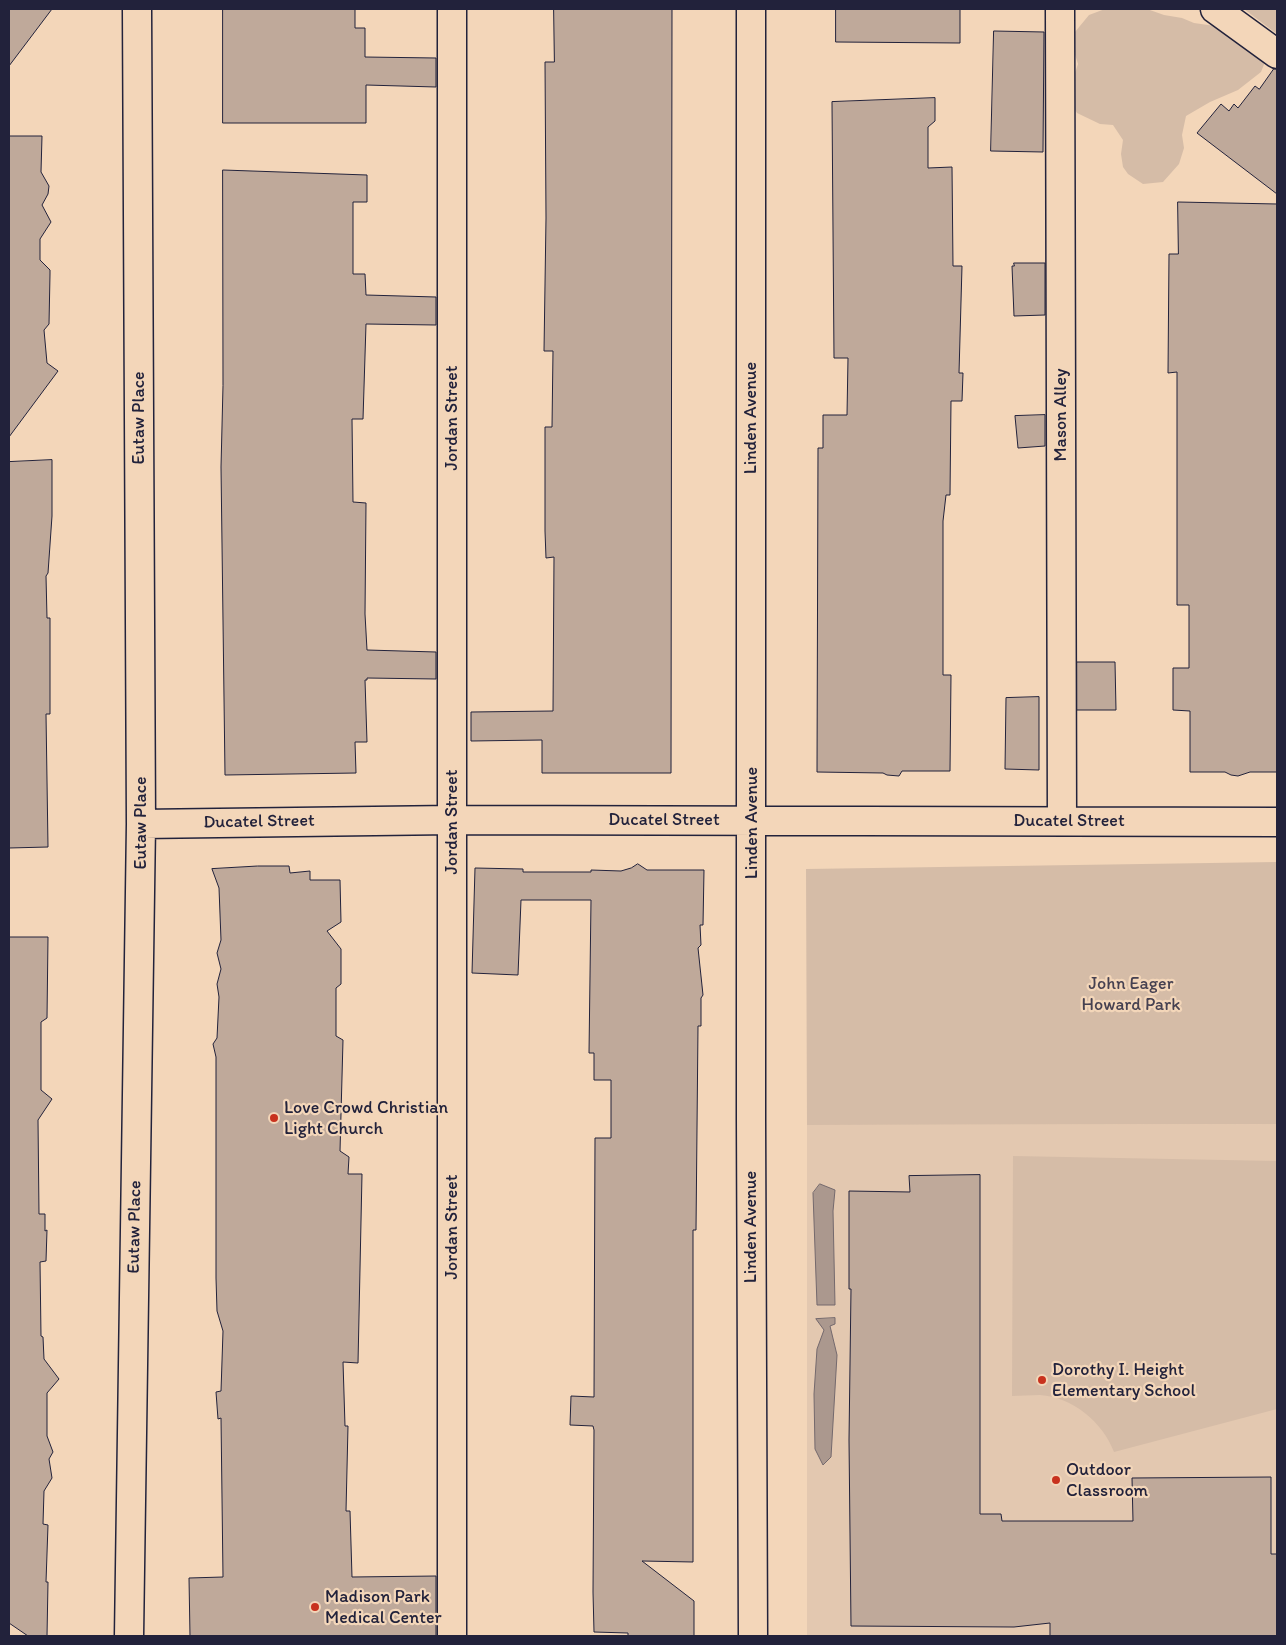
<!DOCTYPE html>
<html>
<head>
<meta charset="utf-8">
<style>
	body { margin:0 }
	#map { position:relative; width:1286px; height:1645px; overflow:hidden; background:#f3d6b9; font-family:Itim,sans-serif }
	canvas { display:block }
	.frame { position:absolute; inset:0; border:10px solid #22223b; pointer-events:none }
</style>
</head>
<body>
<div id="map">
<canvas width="1286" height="1645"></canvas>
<div class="frame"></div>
</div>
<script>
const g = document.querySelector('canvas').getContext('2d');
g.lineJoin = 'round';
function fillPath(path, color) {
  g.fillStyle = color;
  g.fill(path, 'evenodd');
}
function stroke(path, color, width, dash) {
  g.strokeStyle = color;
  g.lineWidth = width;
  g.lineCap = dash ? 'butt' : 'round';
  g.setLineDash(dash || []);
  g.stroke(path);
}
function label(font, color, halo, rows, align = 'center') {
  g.font = font + ' Itim,sans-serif';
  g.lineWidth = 4.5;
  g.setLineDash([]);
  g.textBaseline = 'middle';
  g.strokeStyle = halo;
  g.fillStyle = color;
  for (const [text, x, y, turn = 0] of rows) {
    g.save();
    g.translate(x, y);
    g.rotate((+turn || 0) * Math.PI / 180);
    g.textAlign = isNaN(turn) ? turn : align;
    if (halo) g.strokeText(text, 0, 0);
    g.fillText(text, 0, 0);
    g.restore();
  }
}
fillPath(new Path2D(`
	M1277 1124V1636H807V1125Z`), '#e3c8b0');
fillPath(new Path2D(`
	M1105 9H1147L1164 15 1182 18 1194 23 1215 26 1231 33 1265 62 1261 72 1238 90 1210 102 1186 116 1182 135 1184 148 1179 164 1163 182 1143 184 1128 174 1123 167 1121 154 1123 140 1113 125 1100 124 1077 113 1069 99 1071 85 1078 64 1072 45 1075 32 1089 15Z
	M1244 9H1277V34Z
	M1277 862V1124L807 1125 806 869Z
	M1013 1156 1277 1161V1409L1114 1452C1103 1422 1072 1397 1040 1395 1031 1395 1021 1396 1012 1396Z`), '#d5bca7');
const water = new Path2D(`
	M820 1184 835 1190 833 1211 835 1305H817L813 1193Z
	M835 1318V1324L830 1326 837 1355 831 1457 823 1465 815 1449 814 1394 817 1349 824 1330 816 1319Z`);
fillPath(water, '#ab988e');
stroke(water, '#74696d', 1);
const building = new Path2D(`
	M9 9H52L9 66Z
	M223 9H355V28H365V57L436 58V87L366 85V123H223Z
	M554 9H672L671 773H542V740L471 741V712L553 711 554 557 546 558 545 531V427H552L553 351H544L546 218 545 62H554Z
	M836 9H960V43L836 42Z
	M994 31 1044 32 1043 152 991 151Z
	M1274 69H1277V194L1197 133 1221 104 1229 111 1234 104 1238 108 1255 86 1259 89Z
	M935 98V121L928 127V168L952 167 953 266H962L959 373H963L962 401H951L950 495H946L943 521V675H951L950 771H902L899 776 887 775 883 773 817 772 818 448H823V415H847L848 358H834L832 102Z
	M9 136H42L41 172 49 186 48 194 42 205 51 222 40 239V260L50 270V274L49 324 44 330 47 363 58 371 9 437Z
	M223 170 367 175V202H353V274H365L366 295 436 297V325L366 324 363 419H352L353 502 366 503 365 614 367 650 436 652V679L367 678V680H365L367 742H355L356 773 225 775 221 467 223 386Z
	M1178 202 1277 204V772H1250L1238 776 1231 775 1225 772H1190V711L1173 710V668H1189V605H1177V372L1168 373 1169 254H1178Z
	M1014 263H1045V315L1014 316 1012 266H1014Z
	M1045 415V446L1018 448 1015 416Z
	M52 460V516L48 573 46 576 47 618H50V714H46L48 847 9 848V462Z
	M1077 662H1115L1116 710H1077Z
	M1039 697V770L1005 769 1006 698Z
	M638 864 647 870H704L703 925H700L701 945 698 948 703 995 701 998V1026H698L696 1230H693V1562L642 1561 694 1601V1636H628V1633L594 1632 593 1592 594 1430 593 1426 570 1425 571 1396 594 1397 595 1138H611V1080H594V1053H589L591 900H521L518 975 472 973 475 868 523 869V872H591V870L621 871 631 868Z
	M258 866H289L290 873 310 871V880H340L341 922 327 931 341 949V984L336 988V1036L343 1040 340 1151 349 1157 348 1174H362L358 1363 343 1362 345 1426H348L346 1511H350L352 1577 436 1576V1636H190L189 1578 223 1577 221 1418 218 1419 216 1392 221 1391 223 1331 217 1311 216 1278V1057L213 1044 217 1038 219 997 217 984 221 969 217 953 221 940 219 888 212 869Z
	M9 937H48L47 1018 41 1022V1090L52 1099 38 1120 39 1214H45V1231L47 1230 46 1261 40 1262 41 1336 43 1337 44 1359 59 1379 47 1393V1436L53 1452 49 1459 52 1478 44 1491 43 1524 48 1525 46 1582H48L47 1636H28L9 1623Z
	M980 1175V1514H1001L1002 1521H1133L1132 1478 1271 1477V1554H1277V1636H1050V1623L1014 1627 851 1626 849 1440 851 1289H849V1191L910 1192 909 1176Z`);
fillPath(building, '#bfa99a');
stroke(building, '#22223b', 1);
const minor = new Path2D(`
	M452 9V1636
	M751 9V1119L753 1636
	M1060 9 1062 821
	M1215 9 1277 54
	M141 824 452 820 1277 822
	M129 1636 141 824 137 9`);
stroke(minor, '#22223b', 31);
stroke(minor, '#f3d6b9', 28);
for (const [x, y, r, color] of [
	[274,1118,5,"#c8321e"],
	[1042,1380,5,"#c8321e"],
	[1056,1480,5,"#c8321e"],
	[315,1607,5,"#c8321e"]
]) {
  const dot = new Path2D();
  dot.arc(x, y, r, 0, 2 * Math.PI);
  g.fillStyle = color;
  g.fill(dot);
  stroke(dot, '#f3d6b9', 2);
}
label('18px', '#22223b', '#f3d6b9', [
	["Mason Alley",1061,415,-90],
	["Eutaw Place",139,418,-90],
	["Jordan Street",452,418,-90],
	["Linden Avenue",751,418,-90],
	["Ducatel Street",664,820],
	["Ducatel Street",1069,821],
	["Ducatel Street",259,822,-1],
	["Jordan Street",452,822,-90],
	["Eutaw Place",141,823,-90],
	["Linden Avenue",752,823,-90],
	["Eutaw Place",135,1227,-89],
	["Jordan Street",452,1227,-90],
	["Linden Avenue",751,1227,-90]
]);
label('18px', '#464151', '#f3d6b9', [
	["John Eager",1131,984],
	["Howard Park",1131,1005]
]);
label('18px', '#22223b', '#f3d6b9', [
	["Love Crowd Christian",284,1108],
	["Light Church",284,1129],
	["Dorothy I. Height",1052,1370],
	["Elementary School",1052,1391],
	["Outdoor",1066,1470],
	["Classroom",1066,1491],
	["Madison Park",325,1597],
	["Medical Center",325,1618]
], 'left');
</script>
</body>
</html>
